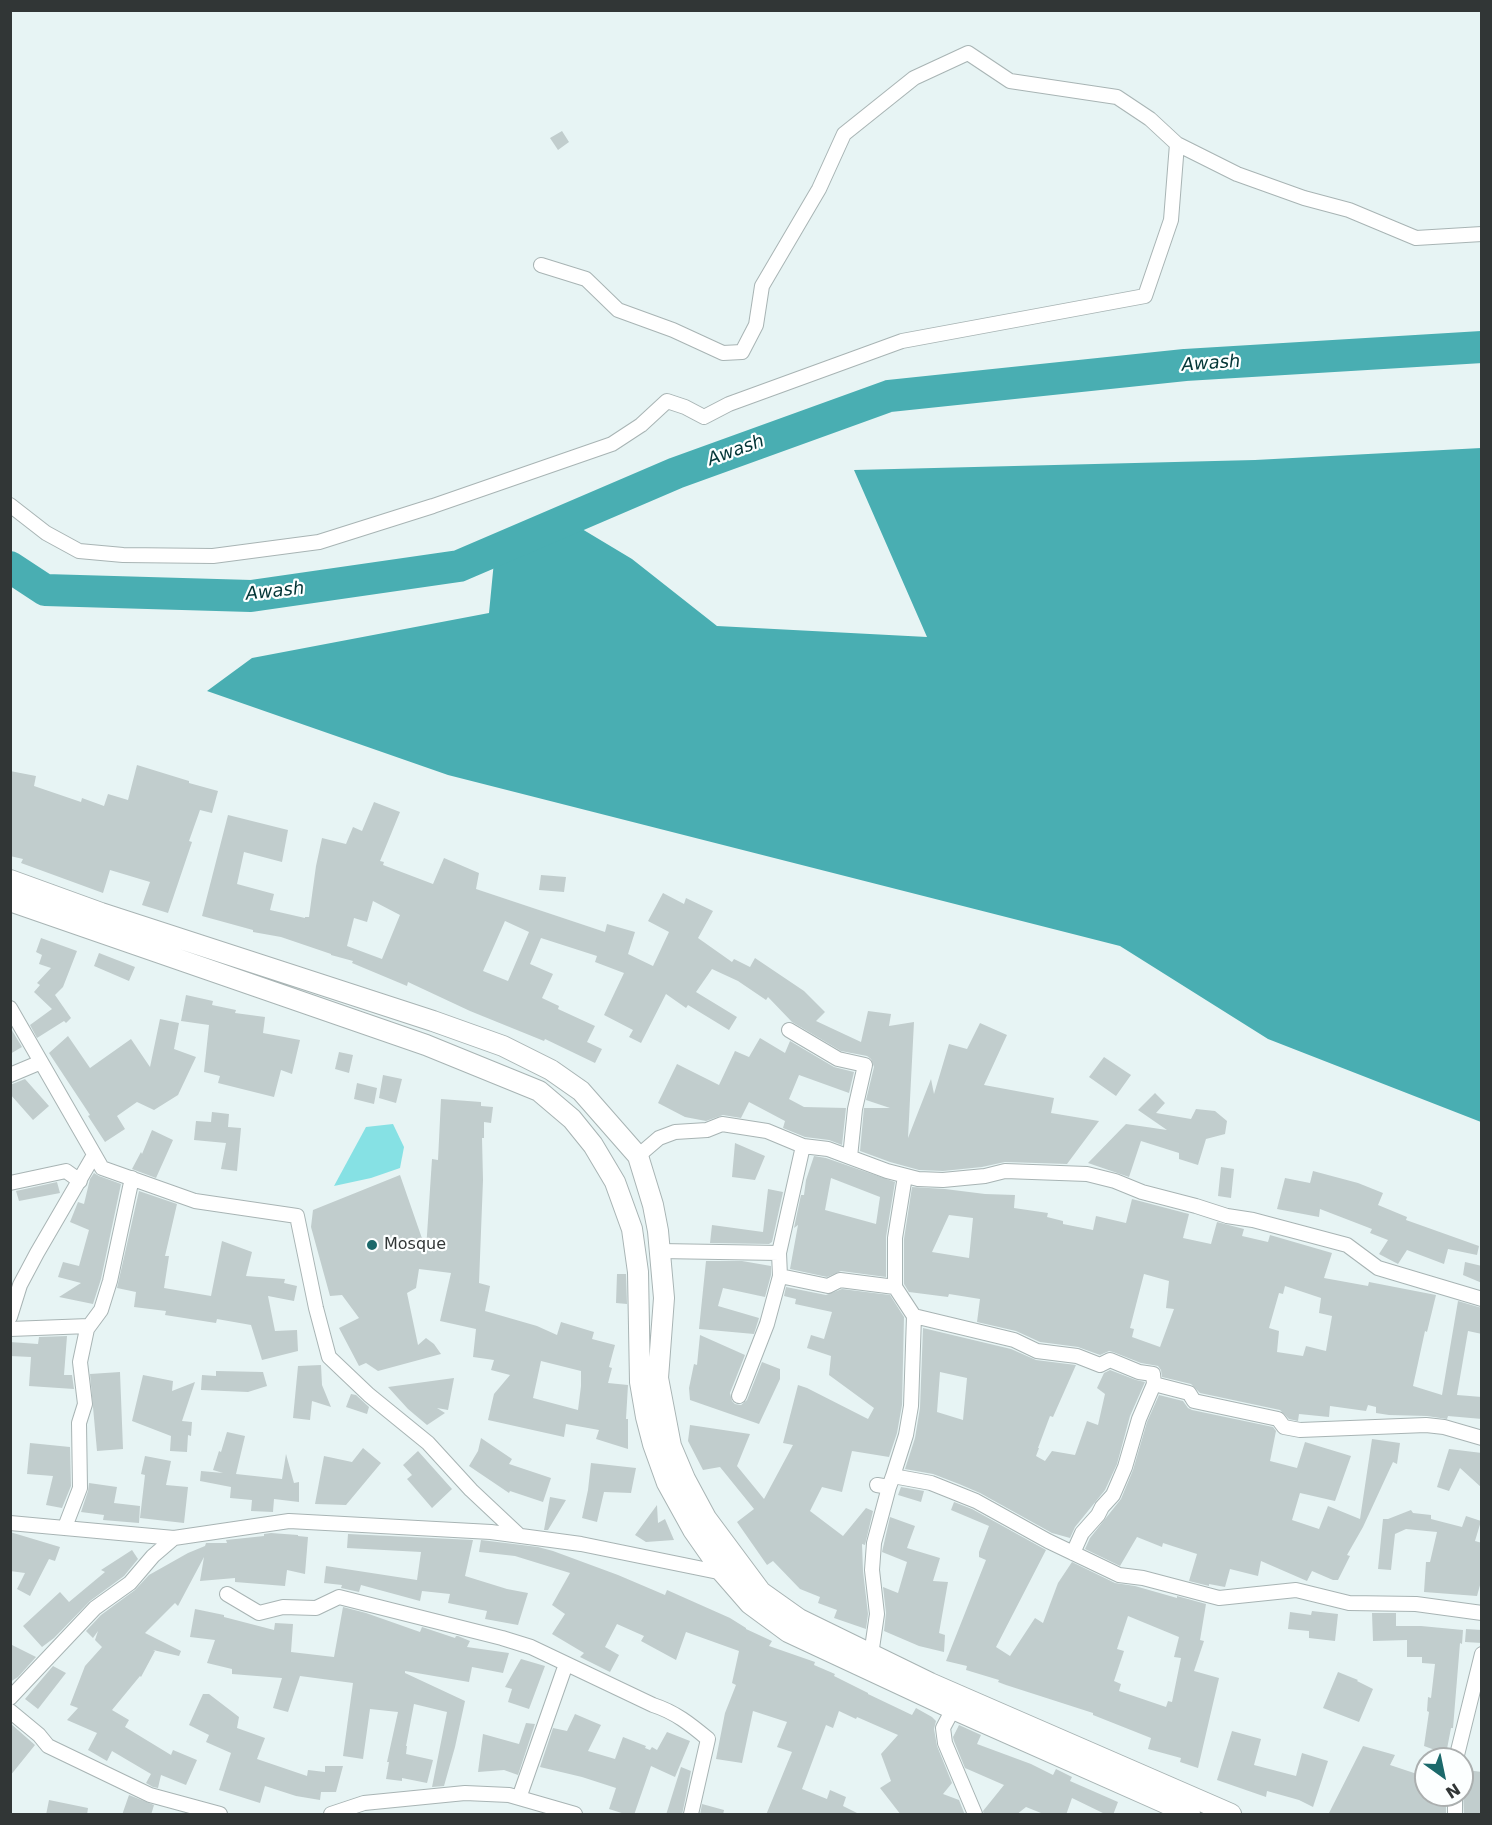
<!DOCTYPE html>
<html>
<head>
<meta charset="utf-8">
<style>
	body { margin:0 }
	#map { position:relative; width:1492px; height:1825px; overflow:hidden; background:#e7f4f4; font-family:"DejaVu Sans",sans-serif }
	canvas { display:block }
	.frame { position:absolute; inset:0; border:12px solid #313636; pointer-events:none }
	.north { position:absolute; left:1414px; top:1747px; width:60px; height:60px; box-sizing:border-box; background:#fcffff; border:2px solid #abafaf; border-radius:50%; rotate:147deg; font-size:16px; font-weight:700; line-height:24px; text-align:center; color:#313636 }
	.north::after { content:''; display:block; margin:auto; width:21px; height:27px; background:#1b696b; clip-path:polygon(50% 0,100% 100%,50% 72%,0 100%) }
</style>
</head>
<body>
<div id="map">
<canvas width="1492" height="1825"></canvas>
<div class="frame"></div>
<div class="north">N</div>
</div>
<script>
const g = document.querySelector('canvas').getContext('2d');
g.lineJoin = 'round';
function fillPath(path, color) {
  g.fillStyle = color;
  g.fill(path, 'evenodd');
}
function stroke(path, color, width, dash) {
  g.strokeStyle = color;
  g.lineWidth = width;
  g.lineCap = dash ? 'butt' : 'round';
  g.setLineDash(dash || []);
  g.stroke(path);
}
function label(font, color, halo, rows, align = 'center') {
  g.font = font + ' "DejaVu Sans",sans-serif';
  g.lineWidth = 4.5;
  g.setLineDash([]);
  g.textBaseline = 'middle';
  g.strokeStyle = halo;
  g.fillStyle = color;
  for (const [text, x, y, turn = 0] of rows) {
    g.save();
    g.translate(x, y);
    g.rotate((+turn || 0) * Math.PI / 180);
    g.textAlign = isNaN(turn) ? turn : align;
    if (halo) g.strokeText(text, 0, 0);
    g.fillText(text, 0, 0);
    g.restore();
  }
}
fillPath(new Path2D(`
	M393 1124 404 1147 400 1168 371 1178 334 1186 366 1127Z`), '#86e1e4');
fillPath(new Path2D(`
	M1481 448V1122L1268 1039 1120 946 448 775 207 691 252 658 489 613 495 551 567 520 632 559 717 626 927 637 854 470 1255 460Z`), '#49aeb2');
stroke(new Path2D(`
	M10 567 45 590 251 596 459 566 676 473 889 396 1185 365 1482 347`), '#49aeb2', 32);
fillPath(new Path2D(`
	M562 131 569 142 558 150 550 138Z
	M137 765 189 781V783L218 791 212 813 200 810 189 841 192 842 168 913 142 905 150 882 110 870 103 893 21 863 23 859 10 856V771L36 776 34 786 81 802 82 798 104 806 108 794 128 800Z
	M374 802 400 812 380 861 384 862 383 865 433 884 444 858 479 873 476 889 605 932 607 924 635 932 628 954 653 966 669 932 648 921 663 893 684 904 686 898 713 911 698 938 732 962 734 959 750 967 755 958 804 991 825 1012 816 1021 861 1042 868 1011 891 1014 889 1026 914 1022 908 1138 931 1079 934 1094 949 1044 967 1049 980 1023 1007 1035 984 1085 1054 1098 1051 1113 1099 1121 1067 1164 1005 1162 982 1167 943 1171 919 1170 890 1162 860 1151 864 1108H890L866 1100 874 1067 871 1059 867 1056 841 1051 792 1022 768 997 766 1000 738 981 712 969 696 992 737 1017 729 1030 688 1005 686 1008 666 994 641 1043 629 1037 633 1030 604 1015 624 973 595 962 597 956 541 938 530 964 553 974 542 998 559 1006 558 1009 595 1026 587 1042 602 1049 595 1063 545 1039 544 1041 470 1011 408 982 407 986 352 963 353 961 331 955V954L281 937 253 932V930L202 916 228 815 288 830 282 862 244 852 237 884 274 894 270 910 305 918V917H309L316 866 322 838 346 844 353 827 362 831ZM373 901 400 915 382 959 347 946 354 918 367 922ZM505 921 529 932 508 981 483 971Z
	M541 875 566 877 564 892 539 890Z
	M41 938 77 951 63 987 55 995 71 1018 66 1023 64 1021 37 1038 30 1025 52 1009 34 992 40 985 37 983 51 968 39 964 42 955 36 952Z
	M99 953 135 967 129 981 94 966Z
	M186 995 213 1001 212 1005 236 1010 235 1013 265 1017 263 1033 300 1040 292 1074 281 1070 274 1097 218 1083 220 1076 204 1072 209 1025 181 1021Z
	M160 1019 179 1023 174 1049 196 1057 178 1095 154 1110 137 1102 117 1116 125 1129 105 1142 88 1116 90 1115 49 1053 68 1036 90 1068 131 1039 150 1067Z
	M10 1027 22 1047 10 1054Z
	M760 1038 785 1053 790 1041 834 1067 854 1072 849 1093 799 1075 789 1099 804 1107 846 1108 842 1145 829 1140 805 1137 783 1128 785 1121 749 1102 741 1118 723 1115 706 1121 685 1117 658 1103 677 1064 719 1085 735 1051 749 1057Z
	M339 1052 353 1055 349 1073 335 1069Z
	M1104 1057 1131 1075 1116 1096 1089 1077Z
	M383 1075 402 1079 396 1103 379 1098Z
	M25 1079 49 1106 33 1120 10 1094V1085Z
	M357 1083 377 1088 374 1104 354 1099Z
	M1155 1093 1165 1103 1156 1113 1191 1119 1196 1109 1215 1111 1227 1121 1225 1134 1206 1139 1198 1165 1179 1159V1153L1141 1141 1129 1177 1088 1163 1126 1124 1167 1130 1138 1110Z
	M441 1099 481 1102V1106L493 1107 491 1123 484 1122V1138H482L483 1180 479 1283 490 1286 485 1311 537 1326 557 1335 561 1322 594 1332 592 1339 615 1345 609 1367 612 1368 608 1383 628 1385 626 1419H628V1449L596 1439 599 1430 566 1424 564 1437 488 1420 494 1394 510 1375 491 1370 494 1360 473 1357 476 1329 440 1321 451 1273 419 1269 416 1288 407 1293 418 1345 426 1338 434 1344 441 1354 378 1371 366 1363 359 1366 339 1328 359 1318 342 1295 330 1296 311 1227 313 1210 400 1175 426 1250 432 1159 438 1160ZM541 1361 581 1371V1386L578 1410 533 1398Z
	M212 1112 229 1114 228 1127 241 1128 237 1171 221 1169 226 1143 194 1140 196 1121 211 1122Z
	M152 1130 173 1140 156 1178 132 1169 141 1152 142 1154Z
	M735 1143 765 1156 755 1180 732 1177Z
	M814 1156 826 1158 895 1182 886 1237V1277L841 1271 827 1277 790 1269 798 1225 794 1228 801 1195H804L806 1180ZM831 1178 880 1197 876 1224 825 1210Z
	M1221 1167 1234 1169 1231 1198 1218 1196Z
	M1313 1171 1358 1183 1383 1193 1378 1205 1407 1217 1406 1220 1479 1246 1477 1255 1448 1249 1444 1264 1407 1250 1398 1264 1379 1254 1388 1240 1370 1233 1372 1229 1320 1209 1319 1217 1277 1209 1285 1178 1310 1183Z
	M94 1173 99 1176 121 1184 101 1279 93 1304 59 1297 81 1283 58 1277 63 1262 79 1266 89 1230 70 1222 78 1202 84 1204 90 1179Z
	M57 1182 60 1193 19 1201 16 1191Z
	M912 1187 945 1189 985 1194 1015 1195 1014 1208 1048 1213 1047 1217 1063 1221V1224L1093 1230 1096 1216 1126 1223 1132 1199 1189 1214 1183 1238 1211 1244 1217 1222 1244 1229 1242 1236 1268 1242 1270 1235 1332 1253 1324 1278 1368 1286 1369 1282 1436 1295 1427 1332 1425 1331 1413 1386 1442 1395 1458 1301 1482 1308V1334L1468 1331 1457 1395 1482 1397V1419L1448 1416 1447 1419 1427 1416 1389 1415 1376 1413V1407L1368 1405 1366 1411 1330 1406 1329 1417 1299 1414 1298 1421 1289 1419 1280 1410 1200 1393 1191 1384 1162 1377 1161 1370 1158 1366 1141 1363 1113 1352 1109 1351 1100 1355 1078 1347 1040 1342 1016 1331 977 1322 980 1299 949 1294 948 1297 909 1292 904 1284V1239ZM949 1215 973 1218 969 1258 932 1252ZM1144 1274 1169 1281 1166 1308 1174 1309 1160 1347 1132 1337 1134 1329 1130 1328ZM1285 1286 1321 1298 1319 1313 1332 1316 1326 1351 1306 1346 1303 1356 1277 1352 1279 1331 1269 1328 1279 1293 1283 1294Z
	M768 1189 783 1192 772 1242 769 1244 710 1243 712 1225 763 1232Z
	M139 1191 177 1204 165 1256H169L164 1288 211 1296 222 1241 252 1252 246 1276 285 1279 284 1283 297 1286 294 1301 268 1296 275 1331 297 1330 298 1351 262 1360 251 1325 217 1319 216 1323 165 1315 166 1311 134 1307 136 1292 117 1288Z
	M706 1261H742L771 1266V1275L765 1297 723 1288 718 1306 759 1318 754 1334 699 1329Z
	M1465 1262 1482 1266V1283L1463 1275Z
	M617 1274H626L627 1304 616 1303Z
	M786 1287 826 1295 842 1289 890 1295 904 1317 902 1405 897 1433 889 1457 852 1451 842 1492 822 1487 810 1511 843 1536 866 1508 873 1511 865 1545 862 1544 863 1571 868 1614 866 1629 834 1618 837 1610 818 1603 820 1597 800 1589 773 1561 767 1565 737 1522 754 1509 720 1467 703 1470 688 1441 690 1425 750 1434 737 1466 764 1499 793 1445 783 1443 798 1385 807 1388 868 1419 874 1408 829 1375 831 1356 807 1348 811 1335 824 1339 832 1312 795 1304 796 1299 784 1296Z
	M923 1328 1011 1349 1036 1360 1076 1365 1053 1417 1050 1416 1038 1448H1039L1036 1456 1045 1461 1052 1451 1075 1455 1087 1421 1098 1425 1105 1394 1097 1388 1104 1373 1110 1370 1136 1380 1145 1382 1130 1416 1117 1464 1105 1490 1075 1527 1070 1538 1052 1533 980 1493 959 1484 933 1474 905 1469 915 1438 920 1408ZM940 1372 967 1378 963 1420 937 1412Z
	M700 1335 745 1355 730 1393 732 1401 735 1404 741 1405 747 1400 762 1362 780 1369V1379L759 1424 690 1400 689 1388 694 1364 697 1365Z
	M67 1336 64 1375H72L74 1389 29 1386 31 1357 10 1356V1342L38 1344 39 1337Z
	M321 1365 322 1385 331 1407 312 1401 310 1420 293 1418 298 1366Z
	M216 1371 263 1372 267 1386 248 1392 201 1390 202 1375 216 1376Z
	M120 1372 123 1449 97 1451 90 1374Z
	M143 1375 173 1381 172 1391 195 1382 182 1421 192 1422 191 1436 188 1435 187 1452 170 1451 171 1436 132 1421Z
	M454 1378 448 1410 437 1408 445 1413 427 1425 408 1409 388 1387Z
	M351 1394 356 1395 369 1407 367 1414 346 1407Z
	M1159 1395 1183 1401 1188 1408 1192 1410 1273 1427 1276 1431 1270 1461 1297 1468 1305 1442 1351 1456 1335 1501 1300 1493 1292 1520 1319 1529 1328 1506 1360 1519 1372 1439 1400 1443 1397 1464 1393 1462 1363 1527 1347 1555 1350 1556 1338 1580H1333L1312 1571 1307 1581 1261 1561 1258 1576 1230 1569 1225 1587 1209 1584V1586L1189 1581 1197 1554 1163 1543 1162 1547 1137 1537 1120 1566 1085 1549 1090 1538 1121 1499 1133 1470 1147 1422Z
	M227 1432 245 1436 236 1474 282 1479 286 1454 294 1483 299 1482V1502L274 1499 273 1512 251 1511 252 1500 230 1498 231 1487 200 1481 201 1471 223 1473 213 1470 219 1451 221 1452Z
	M481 1438 512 1459 509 1464 551 1478 543 1502 510 1491 509 1493 469 1466 478 1451Z
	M30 1443 70 1447 71 1486 62 1508 46 1505 53 1476 27 1474Z
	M363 1448 381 1463 346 1505 315 1504 324 1456 352 1462Z
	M1449 1449 1482 1453V1488L1460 1468 1449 1491 1437 1487Z
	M418 1451 452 1489 432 1508 407 1479 412 1475 403 1465Z
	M145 1456 171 1461 166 1485 188 1487 184 1523 140 1518 145 1475 141 1474Z
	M591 1463 636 1468 631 1493 604 1492 597 1522 582 1518 588 1490Z
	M89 1483 117 1487 114 1503 140 1506 139 1523 103 1520 104 1515 81 1512 88 1491Z
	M901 1487 924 1491 921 1502 898 1495Z
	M550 1497 566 1500 548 1530H544Z
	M954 1502 972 1509 1046 1550 996 1647 1010 1656 1035 1618 1043 1623 1058 1583 1072 1562 1115 1583 1135 1586 1177 1598V1596L1206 1604 1200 1640 1204 1641 1194 1671 1219 1678 1198 1768 1180 1762 1181 1758 1148 1749 1151 1738 1093 1715V1713L1006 1685 998 1682 999 1680 966 1670 967 1666 946 1661 986 1560 979 1557V1552L989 1526 951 1510ZM1128 1616 1179 1637 1174 1657 1181 1658 1172 1702 1168 1701 1166 1707 1119 1691 1121 1684 1114 1681 1124 1651 1117 1649Z
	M657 1505 658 1523 665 1519 674 1540 646 1542 635 1535Z
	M1411 1510 1413 1513 1431 1515V1519L1462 1527 1466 1516 1481 1521 1475 1541 1482 1543V1578L1477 1596 1424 1592 1426 1562H1430L1437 1532 1406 1529 1395 1534 1391 1570 1378 1569 1383 1519H1388Z
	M890 1517 915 1526 907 1548 940 1558 933 1581 948 1582 939 1633 945 1635 944 1652 919 1646 884 1631 886 1613 883 1587 898 1593 907 1562 882 1552Z
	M10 1532 60 1547 55 1561 49 1559 30 1596 17 1589 25 1573 10 1571Z
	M271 1533 298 1535V1536L308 1537 305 1574 287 1570 285 1586 235 1582V1578L200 1581 204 1557 178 1606 175 1603 145 1633 181 1651 179 1656 153 1650 155 1651 141 1677 140 1676 112 1710 129 1720 125 1727 171 1755 173 1750 197 1760 186 1785 161 1775 158 1788 153 1787 146 1783 151 1774 112 1751 107 1761 88 1750 97 1733 67 1720 78 1708 70 1705 85 1666 102 1647 95 1640 98 1631 93 1638 86 1631 101 1615 135 1590 149 1575 188 1553 205 1546 206 1543H227L226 1540 264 1536V1534Z
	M348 1534 473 1540 465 1576 507 1589 528 1593 518 1625 485 1619 487 1611 448 1603 450 1594 422 1591 420 1601 361 1585 359 1592 341 1588 342 1585 324 1583 326 1566 417 1580 421 1552 347 1548Z
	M481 1540 538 1547 553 1551 618 1575 665 1595 667 1590 730 1618 746 1628V1629L772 1641 769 1646 815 1662 814 1665 835 1674 834 1676 868 1693V1694L912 1715 916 1708 932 1717 936 1721 934 1729 937 1746 952 1783 943 1794 959 1800 965 1815H901L880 1788 891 1781 881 1754 898 1735 857 1717 856 1719 839 1711 833 1728 826 1725 802 1789 827 1799 830 1790 846 1797 843 1806 861 1815H766L792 1752 777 1747 787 1722 753 1711 742 1763 716 1759 725 1713 736 1685 732 1683 739 1651 686 1632 676 1660 641 1641 644 1636 617 1624 605 1647 619 1655 610 1672 580 1657 584 1653 552 1634 565 1614 552 1605 570 1573 515 1556 479 1552Z
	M132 1550 138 1559 124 1576 90 1601 54 1638 42 1647 23 1626 60 1592 69 1602 105 1572 101 1570Z
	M343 1607 366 1613 420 1632 422 1627 455 1638 456 1636H458L470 1641 467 1647 509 1653 503 1673 472 1667 469 1682 405 1671V1673L465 1701 455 1747 444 1786 432 1787 447 1712 414 1704 406 1746H407L406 1754 433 1760 427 1783 402 1778V1781L386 1779 389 1762H387L398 1712 370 1709 363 1759 343 1756 353 1683 300 1676 288 1712 273 1708 282 1678 232 1674V1669L207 1663 215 1640 190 1637 195 1609 224 1615V1617L274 1630 275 1623 293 1624 291 1652 334 1657Z
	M1312 1611 1338 1614 1335 1641 1309 1638V1631L1288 1629 1290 1612 1311 1615Z
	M1372 1613H1396V1626H1421L1463 1630 1462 1644 1460 1643 1453 1728H1451L1446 1754 1424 1746 1429 1712 1427 1711 1428 1697 1431 1698 1435 1664 1422 1663V1657H1407V1640L1373 1641Z
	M1466 1629 1482 1630V1643L1465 1642Z
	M10 1644 36 1657 18 1677 10 1682Z
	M521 1659 545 1666 529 1709 508 1702 512 1689 505 1687Z
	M53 1666 66 1673 38 1709 25 1699Z
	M1338 1672 1358 1680 1357 1681 1373 1689 1359 1722 1323 1708Z
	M203 1694H209L239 1717 237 1728 265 1738 257 1759 307 1776 308 1770 325 1772V1766H343L336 1792H321L320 1800 296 1796 265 1786 260 1803 219 1790 231 1753 206 1742 209 1735 189 1725Z
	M575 1714 601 1725 588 1751 615 1759 623 1737 646 1746 645 1748 650 1750 652 1747 657 1750 667 1732 690 1741 675 1777 651 1766 634 1815H628L609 1809 616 1788 582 1777 540 1767 553 1728 567 1731Z
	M10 1723 35 1745 10 1776Z
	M526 1723 535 1724 518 1775 504 1770 478 1772 483 1734 519 1744Z
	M959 1725 981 1735 977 1744 1031 1764 1053 1775 1056 1769 1072 1777 1070 1781 1118 1802 1113 1815H1107L1072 1798 1066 1815H1046L1026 1807 1016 1815H984L983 1811 1004 1785 965 1768 954 1741 953 1737Z
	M1232 1731 1261 1739 1254 1765 1296 1776 1302 1753 1328 1761 1313 1807 1299 1800 1267 1791 1266 1797 1217 1780Z
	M1363 1746 1395 1755 1390 1765 1426 1777 1421 1792 1426 1793V1795L1446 1798V1815H1328Z
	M681 1767 691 1771 682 1815H666Z
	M1467 1770 1482 1772V1815H1464L1463 1792Z
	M129 1795 154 1805 151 1815H122Z
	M49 1800 88 1808 87 1815H46Z
	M702 1804 724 1810 723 1815H700Z`), '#c1cdcd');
const minor = new Path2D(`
	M541 265 586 279 618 310 673 330 723 353 742 352 756 325 762 286 819 189 844 134 914 78 968 53 1010 81 1117 97 1150 119 1177 144 1237 174 1304 198 1349 210 1416 238 1482 234
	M10 505 46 533 79 551 123 555 213 556 319 542 433 506 612 444 641 425 667 401 685 407 704 417 729 404 902 341 1145 296 1171 220 1177 144
	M10 1008 102 1168 195 1201 297 1216 316 1308 329 1357 369 1395 428 1443 471 1490 520 1536
	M789 1030 838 1059 865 1065 855 1109 850 1157
	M10 1075 41 1062
	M638 1156 659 1138 675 1132 707 1130 722 1124 767 1131 803 1146 828 1149 887 1171 918 1179 943 1180 985 1176 1005 1171 1087 1174 1115 1181 1142 1192 1196 1206 1227 1216 1253 1220 1347 1245 1378 1268 1482 1299
	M10 1183 66 1171 80 1181
	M660 1251 779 1253 803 1146
	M779 1253 780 1276 828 1286 840 1280 895 1287 914 1316 911 1406 906 1435 893 1476
	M895 1287V1238L905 1176
	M914 1316 1014 1340 1037 1351 1077 1356 1100 1365 1110 1360 1139 1372 1153 1374 1154 1384
	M10 1317 20 1285 37 1253 94 1155
	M10 1329 89 1326
	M739 1396 767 1324 780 1276
	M877 1485 889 1487 893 1476 931 1483 976 1501 1048 1541 1119 1575 1143 1578 1219 1598 1296 1590 1349 1603 1416 1604 1482 1613
	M10 1523 174 1538 289 1521 491 1532 581 1544 723 1573
	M65 1527 80 1488 79 1423 85 1404 80 1362 87 1329 101 1310 110 1281 132 1178
	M1073 1553 1082 1533 1098 1515 1102 1507 1113 1495 1125 1467 1139 1419 1154 1384 1189 1393 1194 1401 1278 1419 1284 1427 1300 1430 1426 1425 1444 1427 1482 1438
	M227 1594 259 1613 283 1607 316 1608 339 1597 502 1638 531 1647 653 1705C675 1712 690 1724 708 1739L691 1814
	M871 1655 877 1614 872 1570 874 1543 889 1487
	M10 1698 95 1608 130 1583 153 1556 174 1538
	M953 1709 943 1728 945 1743 975 1814
	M10 1711 39 1735 48 1746 150 1795 220 1814
	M1456 1759 1482 1654
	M1455 1795V1814
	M519 1798 566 1664
	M331 1814 364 1803 465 1793 509 1795 575 1814`);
const secondary = new Path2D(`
	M10 880 101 913 433 1021 503 1046 551 1070 581 1091 638 1156 653 1205 658 1231 664 1298 658 1378 671 1446 685 1479 706 1518 761 1592 799 1619 930 1683 1231 1814
	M10 901 426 1045 539 1091 572 1119 593 1145 615 1182 632 1229 638 1272 640 1382 646 1417 653 1444 667 1483 693 1530 723 1573 750 1604 788 1632 953 1709 1190 1814`);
stroke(minor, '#a8b4b4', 16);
stroke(secondary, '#a8b4b4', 22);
stroke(minor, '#fff', 14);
stroke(secondary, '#fff', 20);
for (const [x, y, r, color] of [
	[372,1245,6,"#1b696b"]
]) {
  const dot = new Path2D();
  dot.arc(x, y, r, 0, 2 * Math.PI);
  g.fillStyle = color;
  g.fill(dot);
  stroke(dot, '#fcffff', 2);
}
label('16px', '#313636', '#fcffff', [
	["Mosque",384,1245]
], 'left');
label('italic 18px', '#033637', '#fcffff', [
	["Awash",1211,364,-4],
	["Awash",736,451,-20],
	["Awash",275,592,-6]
]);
</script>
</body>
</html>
